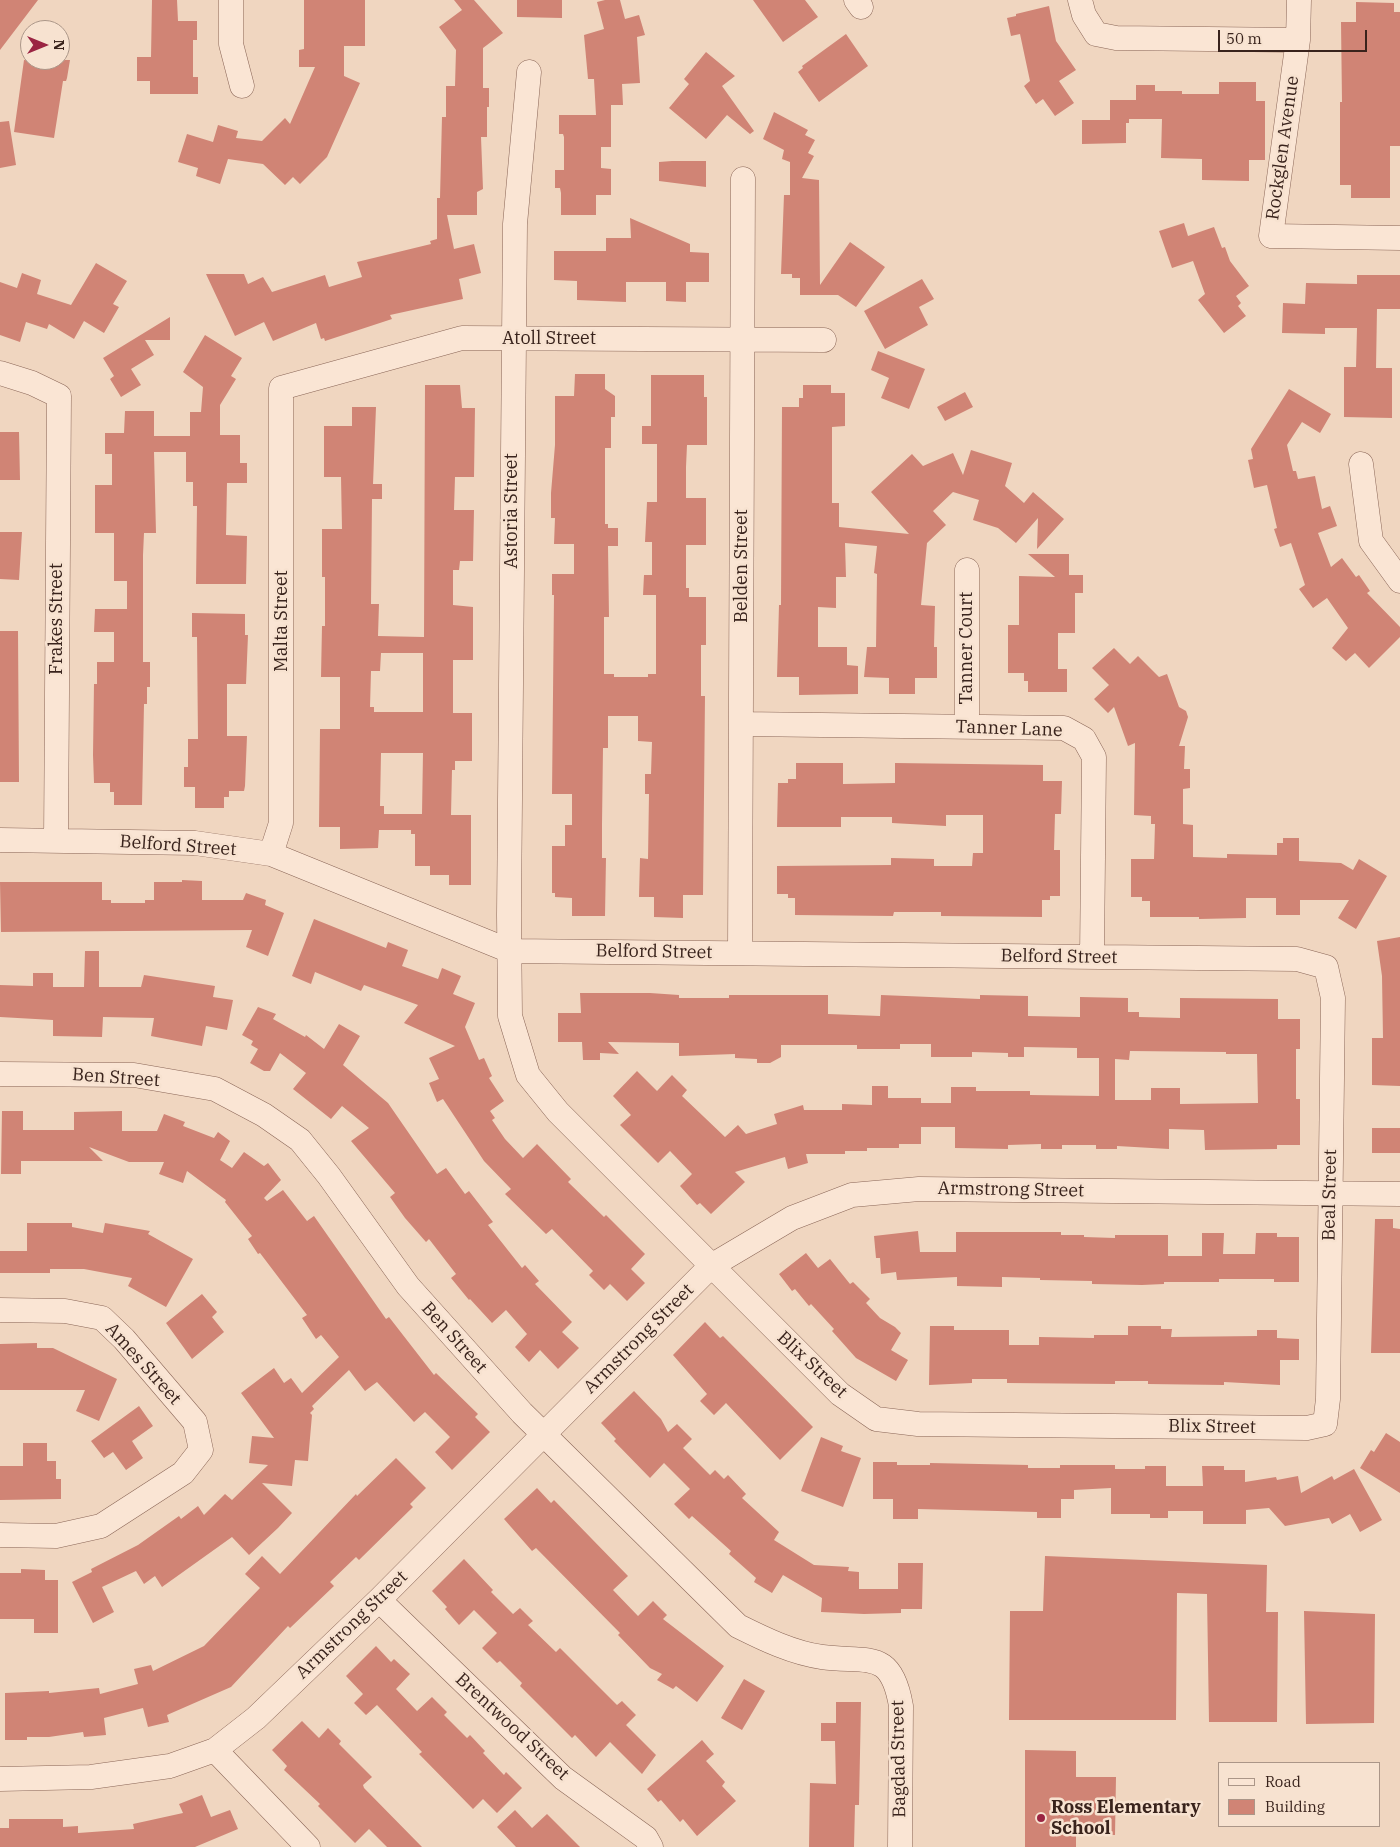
<!DOCTYPE html>
<html>
<head>
<meta charset="utf-8">
<style>
	body { margin:0 }
	#map { position:relative; width:1400px; height:1847px; overflow:hidden; background:#f0d6c0; font-family:"IBM Plex Serif",serif }
	canvas { display:block }
	.legend { position:absolute; left:1218px; top:1762px; width:162px; height:65px; box-sizing:border-box; background:#f7e2d0; border:1px solid #ab9688; margin:0; padding:6px 9px; list-style:none; font-size:15px; color:#39231c }
	.legend li { display:flex; align-items:center; gap:10px; height:25px }
	.legend b { width:25px; border:1px solid #ab9688 }
	.north { position:absolute; left:20px; top:20px; width:50px; height:50px; box-sizing:border-box; background:#f7e2d0; border:1px solid #ab9688; border-radius:50%; rotate:90deg; font-size:14px; font-weight:700; line-height:20px; text-align:center; color:#39231c }
	.north::after { content:''; display:block; margin:auto; width:18px; height:22px; background:#9b2543; clip-path:polygon(50% 0,100% 100%,50% 72%,0 100%) }
	.scale { position:absolute; left:1218px; top:30px; width:149px; height:22px; box-sizing:border-box; border:2px solid #39231c; border-top:0; padding-left:6px; font-size:15px; line-height:18px; white-space:nowrap; color:#39231c; -webkit-text-stroke:4px #f7e2d0; paint-order:stroke }
</style>
</head>
<body>
<div id="map">
<canvas width="1400" height="1847"></canvas>
<ul class="legend">
<li><b style="height:6px;background:#fae5d4"></b>Road</li>
<li><b style="height:14px;background:#d08475"></b>Building</li>
</ul>
<div class="north">N</div>
<div class="scale">50 m</div>
</div>
<script>
const g = document.querySelector('canvas').getContext('2d');
g.lineJoin = 'round';
function fillPath(path, color) {
  g.fillStyle = color;
  g.fill(path, 'evenodd');
}
function stroke(path, color, width, dash) {
  g.strokeStyle = color;
  g.lineWidth = width;
  g.lineCap = dash ? 'butt' : 'round';
  g.setLineDash(dash || []);
  g.stroke(path);
}
function label(font, color, halo, rows, align = 'center') {
  g.font = font + ' "IBM Plex Serif",serif';
  g.lineWidth = 5;
  g.setLineDash([]);
  g.textBaseline = 'middle';
  g.strokeStyle = halo;
  g.fillStyle = color;
  for (const [text, x, y, turn = 0] of rows) {
    g.save();
    g.translate(x, y);
    g.rotate((+turn || 0) * Math.PI / 180);
    g.textAlign = isNaN(turn) ? turn : align;
    if (halo) g.strokeText(text, 0, 0);
    g.fillText(text, 0, 0);
    g.restore();
  }
}
fillPath(new Path2D(`
	M0 0H38L0 50Z
	M152 0H177L178 21H197V40H193V77H198V94H150V81H137V57H151Z
	M304 0H365V46H344V76L360 83 327 157 300 184 293 177 285 185 263 164 228 159 220 184 196 176 198 168 178 162 187 134 213 142 218 125 238 131 236 138 262 141 285 118 290 124 315 67H299V50L304 49Z
	M454 0H474L503 33 483 48V88H489V107H487V137H481L483 189 477 192V215H447L454 249 474 244 481 273 459 279 463 299 390 315 392 319 325 341 324 338 321 339 316 323 273 341 264 322 235 336 206 274H244L248 284 263 277 272 292 325 275 329 287 362 277 357 262 431 244 430 241 437 239V198H440L442 117H446V86H455L456 50 439 27 462 10Z
	M517 0H562V18L517 17Z
	M605 0H620L625 19 639 15 645 35 637 37 640 83 622 84 623 105H611V147H601V168L611 169V195H596V215H561V193L560 188H555V170H564V137L563 134H559V115H596L594 79H588L584 35 604 29 597 2Z
	M753 0H805L818 17 783 42Z
	M1356 2 1394 3V12H1400V146H1390V198H1351V185H1340V102H1342L1341 22H1356Z
	M1049 6 1056 41 1076 70 1059 81 1074 103 1055 116 1043 99 1036 104 1024 86 1030 81 1020 34 1011 36 1007 18 1016 16V14Z
	M846 34 868 66 819 102 798 72 803 68 802 66Z
	M706 52 735 76 722 86 754 131 750 134 727 115 706 139 669 108 689 84 684 79Z
	M24 60 42 62V60H70L67 78 66 81H63L54 138 14 132Z
	M1219 82H1256V101H1265V160H1249V181L1202 180V159L1161 158 1162 119H1129V123H1126V143L1082 144V120H1110V100H1136V85H1155V91H1182V94H1219Z
	M774 112 808 130 805 135 815 140 808 153 814 156 802 178 819 180 820 285 850 242 885 267 856 307 838 295H800V278H792V274H781L784 195H790V162L782 159 784 150 763 139Z
	M9 121 16 165 0 168V122Z
	M672 161H706V187L659 181V162Z
	M630 218 690 244V252L709 253V282H686V302L666 301V282H626V302L577 300V281L554 280V251H606V238H631Z
	M1184 223 1188 236 1214 227 1222 248 1225 247 1230 261 1249 286 1236 296 1241 303 1238 306 1246 316 1224 333 1198 300 1205 294 1193 261 1172 268 1159 231Z
	M96 263 127 281 113 304 119 307 104 333 84 321 74 339 49 324 47 329 26 322 20 342 0 335V282L17 288 22 273 41 280 37 294 71 305Z
	M1357 275H1400V309H1377L1376 368H1392V418L1344 417V367H1356L1357 328H1325V334L1282 333 1283 303 1305 304 1306 283 1357 284Z
	M922 279 934 299 919 307 928 325 885 349 864 311Z
	M170 317V340H145L154 355 131 369 141 385 121 397 110 379 114 376 103 358Z
	M205 335 242 358 231 376 236 379 220 405V435H240V463H247V483H227L226 535 247 536 246 584H196L197 506H193V482H186V452H154L156 533H144L143 555V662H150V687H147V704H144L142 805H114V792H110V783H94L93 755 94 684H97V662H114V632H94L95 609H127V581H114V533H95V485H112V454H105V433H124L125 411H154V436H190V412H201L203 387 183 372Z
	M878 351 925 369 909 409 881 398 889 378 871 370Z
	M575 374H605V389L615 396V417H611V448H605V524H608V528H618V546H608L609 617H604V674H614V677H648V674H656V595H643L644 575H652V542H645L647 502H657V444H642V426H651V375H704V397H707V445H687L686 467V498H706V545H686V588H689V597H706V645H701V696H705L703 895H683V918L654 917V897H639L640 858 648 859 649 794H645V774H651L652 742 638 741V716H608V748H603L602 824V858H606L605 916H572V898L555 897V893H552V846H565V825H572V794H552L554 595H552V574H574V544H554L555 518H551V493L555 445V396H574Z
	M425 385H460L462 408H475L474 477H455L454 510H474L473 561H460L459 570H453V605L473 607V660H453V713H472V761H455V770H452L451 815H471V885H449V875H430V866H415V834H411V830H379L378 848 340 849V827H319L320 729H340V677H321L322 626H325V577H322V529H342L341 477H324V426H352V407H376L373 484H382V499H372L371 604H379L378 636 424 637ZM381 653H423V712H374V707H370L371 671H380ZM381 753H423L422 814H384V806H380Z
	M803 385H831V393H845V426L832 427V503H839V527L909 534 871 492 912 454 923 466 953 453 963 475 971 450 1012 463 1005 486 1024 503 1033 492 1064 519 1037 549 1038 518 1016 543 998 528 973 520 979 500 953 492 933 511 946 525 927 543 921 605 935 606 934 647H937V678H915V694H889V678L864 677 867 647H876L877 574 874 573 877 546 845 543 846 577H836V608L818 607V647H847V665L858 666V694L799 695V677H777L779 605H781L782 407H799V398H803Z
	M1289 389 1331 414 1320 433 1302 422 1287 445 1293 471H1296L1298 479 1315 476 1322 509 1330 506 1337 526 1318 533 1331 567 1342 558 1356 577 1359 575 1370 591 1367 593 1400 627V637L1369 668 1355 653 1346 661 1332 648 1348 628 1327 598 1313 608 1299 589 1305 585 1291 543 1280 547 1274 529 1277 528 1267 485 1254 488 1248 460 1253 459 1251 449Z
	M965 392 973 407 945 421 937 407Z
	M0 432H19L20 480H0Z
	M0 532H22L19 580 0 579Z
	M1028 554H1069V575H1083V593H1075V633H1058V669H1067V692H1028V681H1024V673H1008V625H1019V576L1055 577Z
	M192 613 245 614V635H248L246 684H227V736H247L245 786 244 791H229V797H224V808H195V787H184V767H188V739H198L197 637H192Z
	M0 631H18L19 782H0Z
	M1114 648 1130 664 1138 656 1159 677 1167 674 1179 707 1186 711 1188 717 1179 746H1185L1184 769H1190V788L1183 789V824L1193 825V857L1227 858V854L1277 855V843H1283V838H1299V861L1341 863 1353 870 1359 859 1387 876 1356 929 1338 918 1349 900H1300V915H1276V898H1246V918L1199 919V917H1150V901H1142V897H1131V859H1154L1155 824H1151V816L1134 815 1135 743 1128 746 1114 707 1108 713 1094 699 1109 685 1092 668Z
	M796 763H843V784L895 783V763L1043 765V781H1062L1061 814H1055L1054 850H1060V896H1050V900H1042V917L941 916V912H894L893 916 795 915V898H788V894H777V866L891 865V858L934 859V866H972L973 853H983V815H946V826L892 823V817H841V827H777L778 783H788V779H796Z
	M182 880 202 881V900H243L246 893 266 900 265 905 284 913 268 956 246 947 252 930 1 932 0 882H102V900H111V903H145V900H154V882H182Z
	M314 919 386 948 388 942 408 950 402 966 438 979 442 968 461 976 453 994 475 1003 465 1027 479 1060 484 1058 492 1076 489 1078 504 1101 490 1111 495 1118 492 1120 505 1139 523 1158 537 1144 571 1179 568 1182 604 1217 606 1215 645 1254 631 1269 645 1283 627 1301 610 1284 604 1290 589 1275 593 1271 552 1229 546 1234 505 1194 511 1189 484 1161 443 1099 437 1102 429 1083 439 1079 429 1058 455 1046 404 1023 418 1005 364 985 361 991 315 972 311 984 292 976Z
	M1400 937V1086L1372 1085V1038H1383L1382 976 1377 941Z
	M85 951H99V987H141L144 975 215 986 213 997 233 1000 227 1030 206 1026 202 1046 151 1036 154 1018 103 1017 102 1037 53 1036V1020L0 1017V985L33 986V973H53V987H84Z
	M580 993H650L679 995V998H729V995H828V1014L880 1016 881 995 980 999V995L1028 996V1016L1080 1017V997L1128 998V1012H1139V1017L1180 1018V998L1278 999V1019H1300V1049H1296V1099H1300V1145H1277V1149L1205 1150 1204 1130 1169 1129V1149L1117 1146V1149H1096V1145H1062V1149H1041V1144L1008 1145V1149L955 1148V1127H921V1144H899V1148H867V1151H845V1154H806L808 1163 788 1169 785 1157 735 1172 745 1182 711 1214 700 1203 697 1205 680 1186 692 1174 670 1151 658 1163 620 1125 631 1115 613 1096 637 1071 657 1091 672 1075 687 1090 682 1096 725 1137 738 1125 746 1134 777 1124 774 1114 803 1105 804 1110H842V1104L872 1105V1086H888V1098H921V1103H951V1087H976V1091H1030V1095L1099 1096V1058H1077V1048L1024 1047V1057H1008V1053L972 1052V1057H931V1044H900V1049H857V1045H781V1057L770 1063H757V1059L735 1058V1054L679 1056V1043L608 1042 619 1054 600 1053V1060H583L582 1042H558V1013H581ZM1130 1051 1226 1052V1054H1257L1258 1103 1180 1104V1088H1151V1100H1115V1059L1129 1060Z
	M258 1007 276 1014 273 1019 305 1037 306 1035 324 1049 339 1024 360 1036 343 1065 388 1103 437 1174 446 1168 465 1194 469 1191 493 1222 488 1225 522 1268 525 1265 539 1281 535 1284 572 1322 562 1332 579 1348 558 1369 540 1350 529 1362 515 1347 527 1334 506 1310 492 1323 470 1299 469 1300 451 1278 456 1274 429 1239 426 1242 405 1218 390 1197 395 1193 351 1141 369 1128 342 1106 331 1119 293 1089 306 1073 280 1053 270 1071H264L250 1063 258 1049 251 1045 253 1041 242 1035Z
	M2 1111H23V1130H74V1112L122 1111V1131H157L164 1114 185 1122 183 1126 214 1138 218 1132 230 1141 220 1160 232 1168 244 1152 264 1166 268 1163 281 1180 264 1198 267 1201 283 1190 307 1221 314 1216 386 1319 389 1317 434 1375 436 1373 478 1414 475 1417 490 1432 452 1470 435 1452 450 1437 425 1412 414 1422 377 1382 365 1391 349 1370 312 1406 314 1409 310 1413 312 1415 308 1461 295 1460 292 1486 262 1483 292 1513 278 1528 249 1555 232 1537 162 1587 155 1576 144 1584 136 1571 102 1587 114 1612 93 1623 72 1582 92 1572 91 1569 138 1545 179 1516 181 1519 198 1506 204 1515 225 1494 232 1500 268 1465 249 1463 252 1436 274 1438 241 1393 274 1368 284 1383 291 1378 302 1393 339 1357 321 1335 316 1339 302 1318 307 1315 260 1253 258 1254 248 1239 252 1236 225 1202 226 1200 187 1171 183 1183 159 1174 164 1162H129L89 1147 103 1161H21V1174H1Z
	M1372 1128H1400V1153H1372Z
	M1375 1219H1393V1228L1400 1229V1353H1371Z
	M27 1223H72V1227L103 1233 105 1223 150 1231 148 1234 193 1259 166 1307 128 1286 132 1278 84 1269H50V1273H0V1251H27Z
	M918 1231 920 1252H956V1232H1061V1235H1084V1237L1115 1238V1235H1168V1256H1202V1233H1224L1223 1254H1255L1256 1233H1277V1237H1299V1282H1274V1279H1219V1282H1164V1284L1142 1285 1092 1284V1281L1040 1280V1278L1002 1277V1287L957 1286V1277L897 1280 896 1272 881 1274 880 1258H876L874 1236Z
	M806 1253 818 1268 830 1259 850 1284 853 1282 870 1299 866 1303 880 1318 895 1327 901 1333 891 1350 908 1360 896 1381 856 1358 832 1331 834 1329 811 1304 809 1306 795 1289 792 1291 779 1274Z
	M202 1294 217 1312 212 1317 224 1332 192 1359 166 1323Z
	M705 1322 720 1338 723 1336 813 1427 780 1460 726 1403 714 1415 700 1401 707 1394 673 1355Z
	M930 1326H954V1330H1009V1345H1039V1337L1094 1338V1335H1128V1326H1161V1329H1172L1171 1337 1257 1336V1330H1277V1338L1299 1339V1360H1280V1385L1224 1382V1385L1148 1384V1381H1115V1384L1007 1383V1379H972V1383L929 1385Z
	M37 1343V1348H53L117 1379 99 1421 76 1411 85 1390H0V1344Z
	M634 1391 661 1419 668 1432 677 1424 692 1439 683 1448 710 1475 715 1470 724 1479 728 1475 746 1494 742 1498 779 1532 774 1540 814 1565 849 1567 848 1571 859 1572V1589H898V1563H923L922 1609H901V1613L864 1614 821 1612 822 1598 783 1575 772 1593 754 1582 756 1578 729 1554 731 1551 692 1516 689 1519 674 1504 690 1489 664 1463 650 1478 614 1441 616 1439 601 1423Z
	M139 1406 153 1426 132 1441 143 1458 126 1470 113 1452 104 1458 91 1441Z
	M1386 1433 1400 1442V1493L1360 1468 1371 1450 1374 1452Z
	M821 1437 843 1446 841 1451 861 1458 843 1507 801 1491Z
	M23 1443H47V1461H56V1479H61V1499L0 1500V1466H23Z
	M396 1458 426 1488 410 1504 413 1507 359 1560 356 1557 330 1582 334 1586 290 1628 288 1626 231 1687 167 1715 169 1722 148 1727 143 1708 104 1718 106 1735 84 1737 83 1732 49 1737H27V1740H5V1693L49 1691V1693L99 1688 100 1694 138 1684 134 1669 151 1665 153 1671 204 1646 260 1588 245 1574 262 1556 280 1574 356 1494 357 1496Z
	M873 1462H897V1465H930V1463L1028 1465V1468H1060V1465H1115V1469H1145V1466H1166V1486H1203L1202 1466H1224V1470H1245V1482L1276 1477 1277 1480 1298 1476 1301 1493 1332 1476 1334 1480 1354 1469 1382 1520 1360 1532 1350 1514 1332 1524 1329 1518 1285 1526 1269 1508 1246 1510V1524H1203V1511H1168V1518H1150V1514H1111V1488L1074 1490V1499H1061V1518H1037V1512L918 1509V1519H893V1499H873Z
	M537 1488 551 1503 554 1500 628 1576 613 1590 638 1616 653 1601 667 1615 663 1619 724 1666 697 1702 676 1686 673 1689 657 1680 662 1674 650 1668 618 1635 620 1633 536 1548 532 1551 504 1519Z
	M1045 1556 1267 1565 1266 1612H1278L1277 1722H1209L1207 1594 1177 1593 1176 1720H1009L1010 1611H1043Z
	M464 1559 493 1590 491 1592 513 1614 520 1608 533 1621 528 1625 556 1652 560 1648 617 1705 622 1701 636 1715 626 1725 656 1755 642 1774 610 1742 596 1757 575 1735 572 1738 520 1686 522 1683 500 1661 497 1663 482 1648 497 1633 474 1610 459 1625 445 1609 447 1607 432 1591Z
	M21 1569 45 1570V1580H58V1633H34V1619H0V1573H21Z
	M1304 1611 1375 1614 1374 1723 1306 1724Z
	M376 1646 391 1662 394 1659 410 1674 396 1689 417 1711 432 1697 447 1712 444 1715 467 1738 470 1735 485 1751 483 1753 504 1775 506 1772 522 1788 497 1813 483 1799 473 1809 419 1754 422 1752 377 1705 366 1715 354 1703 363 1694 346 1676Z
	M744 1679 765 1691 742 1730 721 1718Z
	M836 1702H861L859 1805H855L854 1847H809L810 1783 836 1784 835 1741H821V1723H836Z
	M302 1721 319 1738 328 1728 341 1741 339 1744 372 1777 363 1785 364 1788 422 1847H387L369 1829 355 1843 318 1806 320 1804 284 1770 287 1766 272 1750Z
	M702 1740 714 1754 706 1761 725 1782 722 1786 736 1801 697 1836 683 1819 680 1822 661 1800 658 1802 647 1789Z
	M1025 1750 1076 1751V1777H1116L1115 1835 1076 1834V1847H1025Z
	M202 1795 211 1817 230 1810 238 1829 195 1847H0V1828H9V1819H63V1827L78 1826V1833L134 1829 133 1824 183 1813 179 1804Z
	M515 1810 532 1828 547 1814 580 1847H516L497 1827Z`), '#d08475');
const minor = new Path2D(`
	M231 0V44L242 86
	M856 0 861 7
	M1080 0 1084 15 1096 34 1116 38 1298 40
	M1299 0 1298 40 1271 236 1400 238
	M0 373 32 383 59 396 56 841
	M1361 464 1371 541 1400 581
	M967 570V726
	M741 724 1064 728 1084 739 1094 757 1092 957
	M0 840 195 843 271 854 510 951 1297 959 1326 967 1333 998 1328 1399 1325 1424 1307 1428 918 1424 876 1419 840 1394 558 1112 528 1075 510 1016 509 915 515 224 529 72
	M271 854 281 823V388L462 338 824 340
	M740 953 743 179
	M0 1074 134 1075 215 1089 264 1115 300 1140 329 1176 408 1286 522 1413 738 1626C764 1639 793 1653 822 1657 868 1663 891 1648 901 1706L900 1847
	M0 1310 65 1311 102 1318 124 1339 195 1422 201 1450 183 1473 101 1526 56 1536 0 1535
	M379 1600 563 1778 646 1838 651 1847
	M215 1750 308 1847
	M0 1779 91 1777 170 1766 215 1750 256 1718 379 1600 711 1266 792 1218 852 1195 919 1189 1400 1194`);
stroke(minor, '#8a6657', 25);
stroke(minor, '#fae5d4', 24);
for (const [x, y, r, color] of [
	[1041,1818,5,"#9b2543"]
]) {
  const dot = new Path2D();
  dot.arc(x, y, r, 0, 2 * Math.PI);
  g.fillStyle = color;
  g.fill(dot);
  stroke(dot, '#f7e2d0', 2);
}
label('18px', '#39231c', '#f7e2d0', [
	["Rockglen Avenue",1283,148,-82],
	["Atoll Street",549,339],
	["Astoria Street",512,511,-90],
	["Belden Street",742,566,-90],
	["Frakes Street",57,619,-90],
	["Malta Street",282,621,-90],
	["Tanner Court",967,648,-90],
	["Tanner Lane",1009,729,2],
	["Belford Street",178,846,4],
	["Belford Street",654,952,1],
	["Belford Street",1059,957,1],
	["Ben Street",116,1078,4],
	["Armstrong Street",1011,1190,1],
	["Beal Street",1330,1195,-89],
	["Ben Street",454,1338,48],
	["Armstrong Street",639,1339,-45],
	["Ames Street",143,1364,48],
	["Blix Street",812,1365,43],
	["Blix Street",1212,1427,1],
	["Armstrong Street",352,1625,-44],
	["Brentwood Street",512,1727,43],
	["Bagdad Street",899,1759,-91]
]);
label('bold 18px', '#39231c', '#f7e2d0', [
	["Ross Elementary",1051,1808],
	["School",1051,1829]
], 'left');
</script>
</body>
</html>
